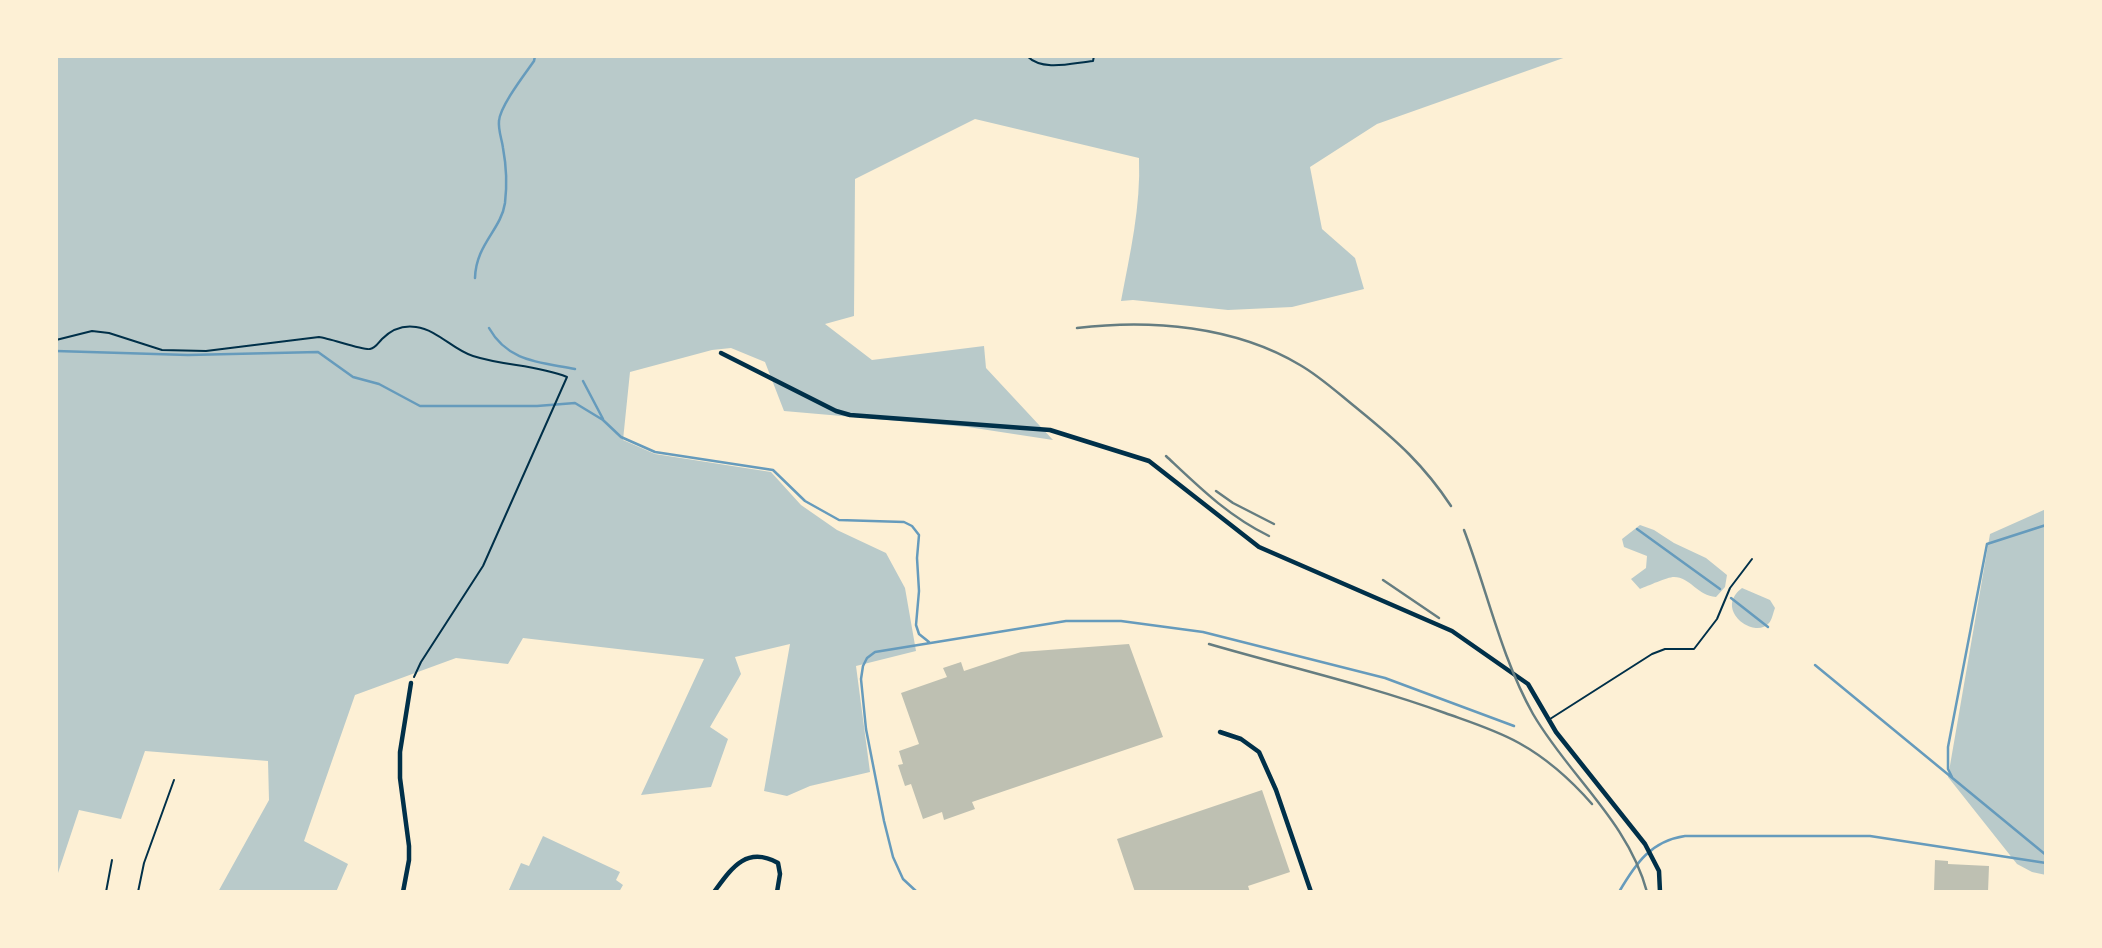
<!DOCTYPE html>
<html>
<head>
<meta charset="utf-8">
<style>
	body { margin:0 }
	#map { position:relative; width:2102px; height:948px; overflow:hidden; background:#fdf0d5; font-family:Quicksand,sans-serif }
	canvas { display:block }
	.frame { position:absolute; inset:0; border:58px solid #fdf0d5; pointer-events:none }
</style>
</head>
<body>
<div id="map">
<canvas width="2102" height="948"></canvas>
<div class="frame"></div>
</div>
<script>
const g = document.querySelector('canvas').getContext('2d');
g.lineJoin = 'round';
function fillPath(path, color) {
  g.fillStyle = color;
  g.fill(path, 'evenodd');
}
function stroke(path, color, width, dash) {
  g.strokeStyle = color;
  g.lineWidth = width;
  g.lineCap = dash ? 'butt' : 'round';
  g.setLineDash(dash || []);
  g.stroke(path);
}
fillPath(new Path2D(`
	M56 56H1569L1377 124 1310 167 1322 229 1355 258 1364 289 1292 307 1228 310 1133 300 1121 301C1130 254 1141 206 1139 158L975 119 855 179 854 316 825 324 872 360 984 346 986 368 1053 440 968 427 784 411 765 362 731 348 712 350 630 372 623 440 655 454 771 472 801 505 837 530 886 553 905 588 916 651 856 666 870 772 810 786 787 796 764 791 790 644 735 657 741 674 710 727 728 739 711 787 641 795 704 659 523 638 508 664 456 658 355 695 304 841 348 864 336 892H218L269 800 268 761 145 751 121 819 79 810 56 879Z
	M2046 509V875L2032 872 2017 864 1948 777 1990 534Z
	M1640 525 1654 530 1674 543 1706 558 1727 575 1725 587 1716 597C1698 596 1690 577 1674 577 1667 577 1648 586 1640 589L1631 579 1646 568 1647 556 1624 547 1622 539Z
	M1742 588 1770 600 1775 608C1773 613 1772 620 1769 623 1755 640 1713 610 1742 588Z
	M543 836 620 872 616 880 623 885 619 892H508L521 863 529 866Z`), '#b9caca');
stroke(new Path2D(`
	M475 278C476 244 501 230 505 203 507 186 506 164 503 148 502 140 498 130 499 121 500 106 525 74 534 61L535 56
	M489 328C508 362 540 362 575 369
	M56 351 188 355 318 352 353 377 379 384 420 406H537L575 403 603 420 621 437 655 452 773 470 805 501 839 520 904 522 912 526 919 535 917 558 919 591 916 625 919 634 929 642
	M583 381 603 419
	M1637 529 1720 589
	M1731 598 1768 627
	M1815 665 2046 855
	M1952 777 1948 769V747L1987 544 2046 525
	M917 892 903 879 893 857 884 821 866 729 861 679 863 666 867 658 875 652 1066 621H1121L1203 632 1385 678 1514 726
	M1619 892C1636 863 1651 841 1685 836H1870L2046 863`), '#669bbc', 2.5);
fillPath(new Path2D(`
	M1129 644 1163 737 972 802 975 809 944 820 942 812 923 819 911 784 905 786 898 765 903 764 899 751 919 744 901 693 947 677 943 668 961 662 964 671 1021 652Z
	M1262 790 1290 872 1248 886 1250 892H1135L1117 839Z
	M1935 860 1948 861V864L1989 866 1988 892H1934Z`), '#bec0b2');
stroke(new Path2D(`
	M1027 56C1043 72 1072 63 1093 61L1094 56
	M56 340 92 331 109 333 162 350 206 351 319 337C329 338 365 351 370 349 376 348 378 343 382 339 391 330 403 325 416 327 438 330 453 350 473 356 504 366 537 365 567 377L483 566 421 662 414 677`), '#003049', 2);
stroke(new Path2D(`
	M1550 719 1652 654 1665 649H1694L1717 619 1730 588 1752 559
	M106 892 112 860
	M138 892 144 863 174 780`), '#003049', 2);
stroke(new Path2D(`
	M721 353 836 411 850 415 1050 430 1149 461 1259 547 1452 631 1528 684 1556 732 1645 844 1659 871 1660 892
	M1220 732 1241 739 1259 752 1276 790 1311 892
	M403 892 409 860V846L400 778V752L411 683
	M714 892C731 869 746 845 778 863L780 874 777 892`), '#003049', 4.5);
stroke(new Path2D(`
	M1077 328C1151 319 1235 326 1300 365 1321 377 1340 395 1359 410 1397 441 1424 465 1451 506
	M1166 456C1199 487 1228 516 1269 536
	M1216 491 1233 503 1274 524
	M1464 530C1487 590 1501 657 1533 714 1569 776 1628 821 1647 892
	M1383 580 1439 618
	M1209 644C1288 667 1368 685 1445 713 1470 722 1496 730 1519 743 1548 759 1571 780 1592 804`), '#657d81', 2.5);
</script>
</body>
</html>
